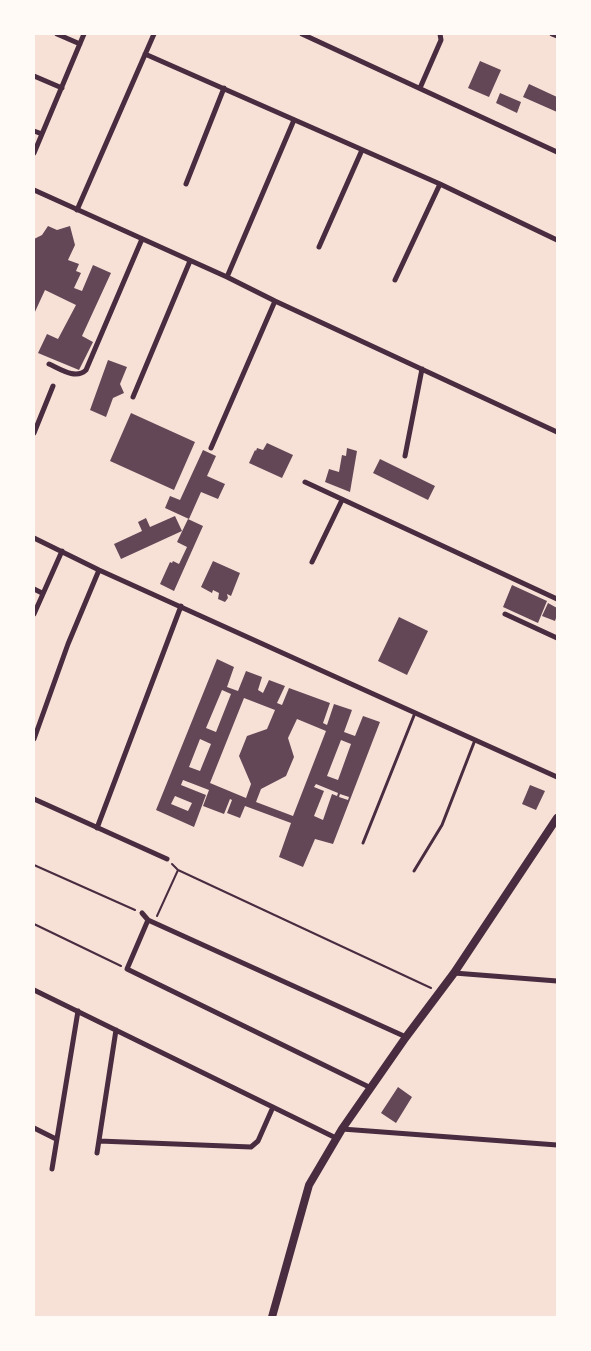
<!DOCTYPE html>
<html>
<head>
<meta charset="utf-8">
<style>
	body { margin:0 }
	#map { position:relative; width:591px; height:1351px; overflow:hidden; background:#f7e1d7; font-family:Cabin,sans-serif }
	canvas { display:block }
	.frame { position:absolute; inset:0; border:35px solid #fffaf5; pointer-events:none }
</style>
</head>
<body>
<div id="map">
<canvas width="591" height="1351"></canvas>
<div class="frame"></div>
</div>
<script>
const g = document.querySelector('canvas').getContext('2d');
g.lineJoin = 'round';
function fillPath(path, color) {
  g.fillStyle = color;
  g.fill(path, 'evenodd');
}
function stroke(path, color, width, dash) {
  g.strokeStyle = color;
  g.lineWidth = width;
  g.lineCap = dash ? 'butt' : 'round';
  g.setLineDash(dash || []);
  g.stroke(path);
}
fillPath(new Path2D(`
	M480 61 501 70 489 97 468 88Z
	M529 84 557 97V112L523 97Z
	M500 93 521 102 517 113 496 103Z
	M48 226 57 230 70 226 75 245 68 260 79 264 76 271 81 273 74 288 82 291 93 265 111 273 82 336 93 342 79 370 38 353 47 334 58 339 76 305 45 290 34 314V239L42 235Z
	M108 360 127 367 120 384 124 393 113 398 106 417 90 410Z
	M131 413 195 442 174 490 110 461Z
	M267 443 293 455 282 478 249 463 255 450 256 451 257 448 263 450Z
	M347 448 357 451 350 492 325 482 329 469 339 472 342 455 346 456Z
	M203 450 216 456 207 476 225 484 218 499 201 492 189 519 165 508 170 496 180 500Z
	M380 459 435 486 428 500 373 473Z
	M175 516 182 531 121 559 114 544 142 531 138 522 146 518 150 527Z
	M188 519 203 526 174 591 160 584 170 562 172 563 173 561 179 564 187 547 177 542Z
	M213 561 240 573 231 596 227 594 228 598 225 602 218 599 219 593 213 590 212 593 201 587Z
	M512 585 547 601 538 623 503 607Z
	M548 603 557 608V615L555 621 542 616Z
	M399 617 428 631 407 675 378 661Z
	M217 659 234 667 227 687 238 691 246 671 262 677 258 690 263 693 269 680 285 686 277 703 282 705 289 688 330 703 323 723 327 725 334 704 352 710 344 732 355 736 363 716 380 722 333 844 315 839 303 867 279 857 291 823 245 806 240 818 227 813 232 800 230 799 224 814 203 806 209 790 183 780 181 785 206 795 194 827 156 810ZM222 690 231 694 216 732 206 728ZM244 698 275 710 267 729 247 736 239 756 251 784 246 798 210 783ZM297 719 326 731 293 816 256 802 261 789 286 776 294 757 288 738ZM200 739 211 744 200 771 189 767ZM341 740 351 744 338 780 327 776ZM316 784 338 793 337 796 332 794 323 820 314 816 324 791 314 787ZM340 794 349 797 348 800 339 797ZM175 796 192 803 188 811 171 804Z
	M530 785 545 791 536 810 522 804Z
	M398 1087 412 1097 396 1123 381 1113Z`), '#644757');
stroke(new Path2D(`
	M172 864 178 870 431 988
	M34 865 135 910
	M157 916 178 870
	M34 924 121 966`), '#4a2c40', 2);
stroke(new Path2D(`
	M363 843 415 713
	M414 871 442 825 475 740`), '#4a2c40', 3);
stroke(new Path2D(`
	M57 34 80 44
	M302 34 557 152
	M552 34 557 36
	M145 54 440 184 557 240
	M34 76 62 88
	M420 88 441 40 440 34
	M34 131 42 134
	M34 153 84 34
	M186 184 224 88
	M34 190 227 277 275 301 557 432
	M77 210 154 34
	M319 247 362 150
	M227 277 294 120
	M395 280 440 184
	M49 364C60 369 76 380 86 370L142 239
	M133 397 190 261
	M34 433 53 386
	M211 448 275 301
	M405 456 422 369
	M305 482 557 599
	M34 538 99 570 557 777
	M312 562 342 500
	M34 589 42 593
	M34 614 62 551
	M505 614 557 638
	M34 739 68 644 99 570
	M34 799 167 859
	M97 828 181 606
	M142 913 148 920 406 1037
	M148 920 127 969 371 1088
	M454 973 557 981
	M34 990 336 1138
	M34 1128 56 1139
	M342 1129 557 1145
	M99 1141 251 1147 258 1141 273 1107
	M97 1153 116 1030
	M52 1169 78 1011`), '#4a2c40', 5);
stroke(new Path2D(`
	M272 1317 309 1185 342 1129 406 1037 454 973 557 818`), '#4a2c40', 8);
</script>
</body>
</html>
